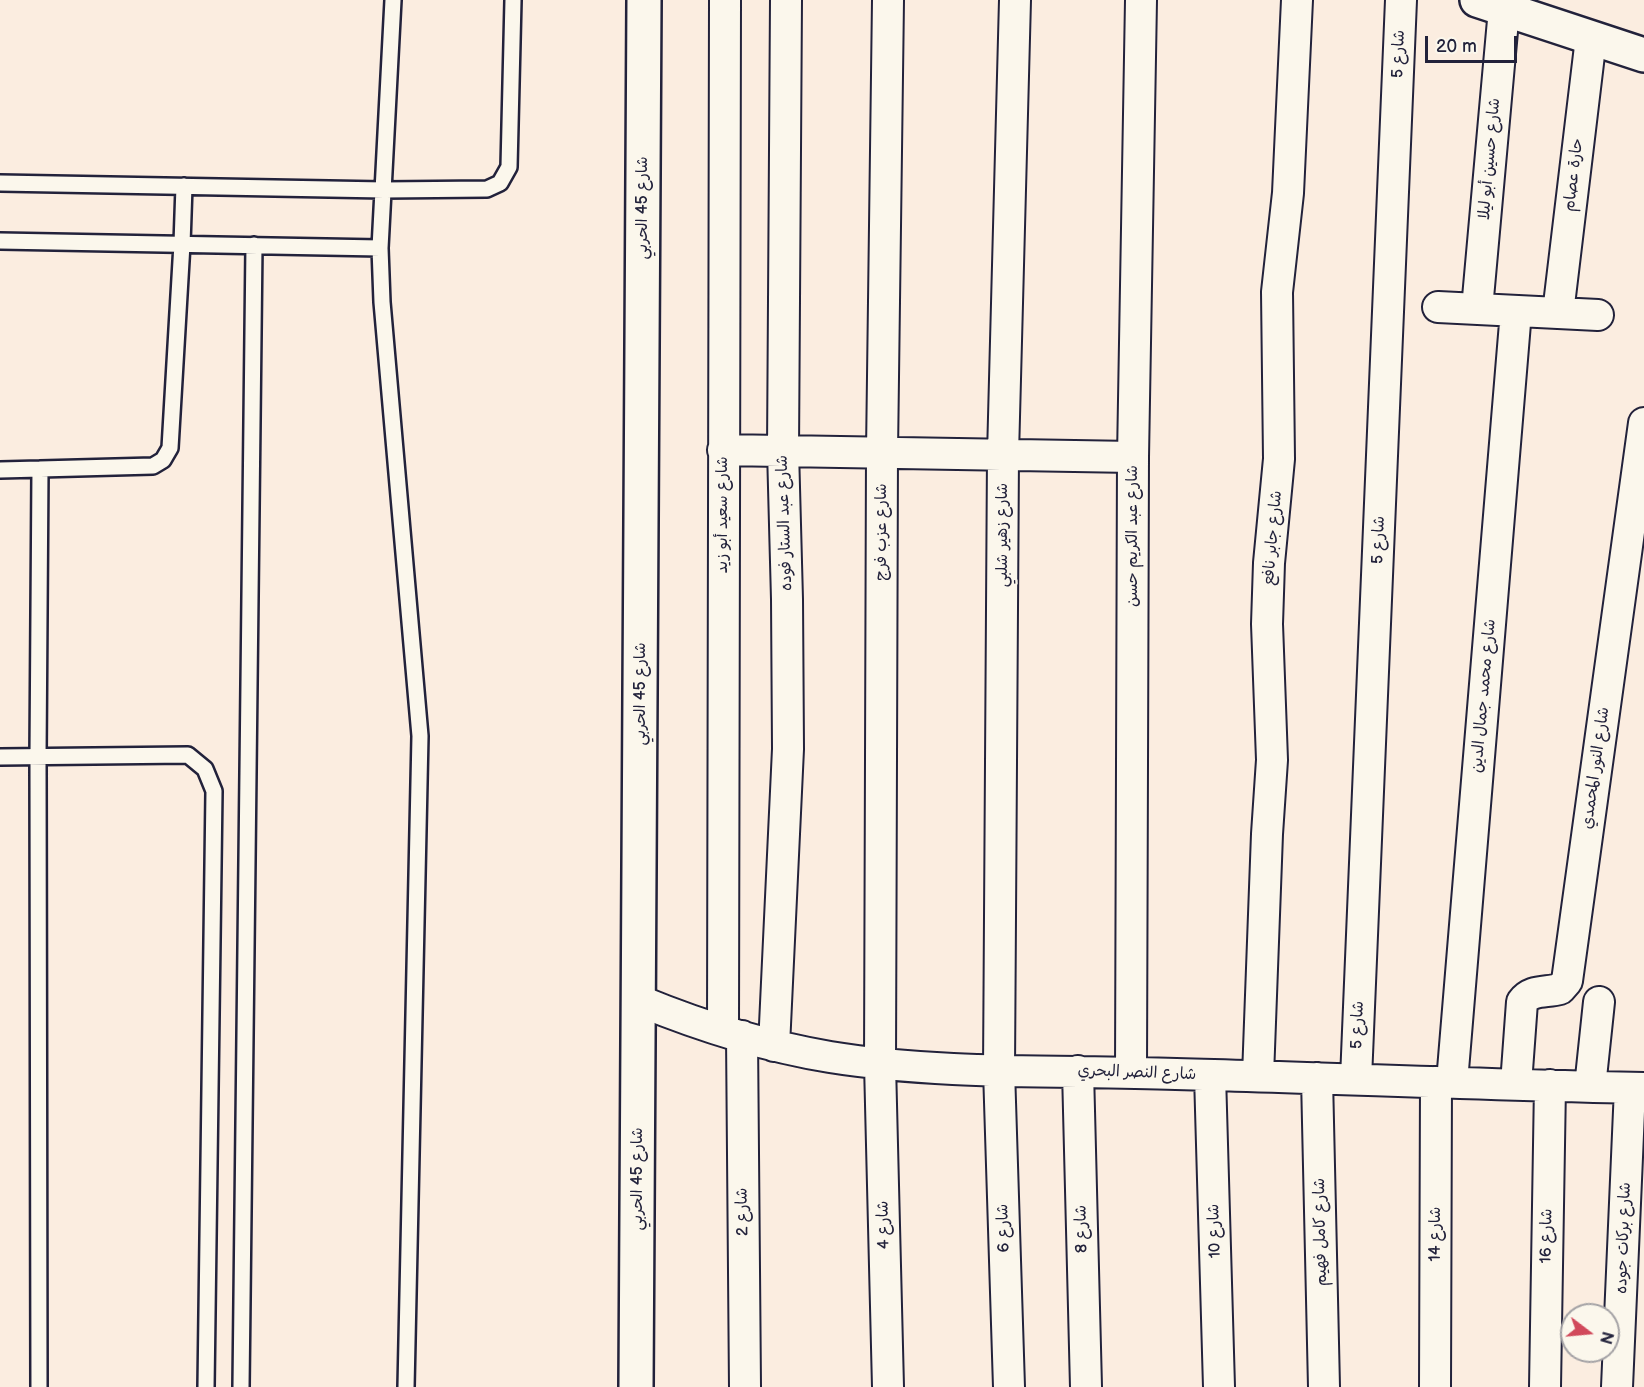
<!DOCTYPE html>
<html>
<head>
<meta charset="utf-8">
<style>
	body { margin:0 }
	#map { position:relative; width:1644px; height:1387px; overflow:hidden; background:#fbede0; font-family:"Balsamiq Sans",sans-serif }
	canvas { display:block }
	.north { position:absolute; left:1560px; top:1303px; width:60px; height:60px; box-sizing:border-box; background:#fbf7ec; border:2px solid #a4a2a5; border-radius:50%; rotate:106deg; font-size:16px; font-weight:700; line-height:24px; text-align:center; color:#22223b }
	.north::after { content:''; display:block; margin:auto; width:21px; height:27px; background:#d1495b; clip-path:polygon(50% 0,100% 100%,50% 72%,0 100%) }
	.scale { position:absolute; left:1425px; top:36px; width:92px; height:27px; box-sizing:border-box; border:3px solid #22223b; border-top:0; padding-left:8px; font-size:18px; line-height:21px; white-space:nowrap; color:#22223b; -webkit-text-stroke:4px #fbf7ec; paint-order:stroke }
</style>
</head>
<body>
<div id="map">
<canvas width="1644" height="1387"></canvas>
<div class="north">N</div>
<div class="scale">20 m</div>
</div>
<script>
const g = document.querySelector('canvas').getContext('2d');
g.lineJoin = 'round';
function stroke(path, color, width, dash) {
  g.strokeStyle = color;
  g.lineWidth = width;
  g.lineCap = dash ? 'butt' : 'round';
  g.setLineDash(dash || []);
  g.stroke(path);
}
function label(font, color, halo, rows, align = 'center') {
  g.font = font + ' "Balsamiq Sans","Playpen Sans Arabic",sans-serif';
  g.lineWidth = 4.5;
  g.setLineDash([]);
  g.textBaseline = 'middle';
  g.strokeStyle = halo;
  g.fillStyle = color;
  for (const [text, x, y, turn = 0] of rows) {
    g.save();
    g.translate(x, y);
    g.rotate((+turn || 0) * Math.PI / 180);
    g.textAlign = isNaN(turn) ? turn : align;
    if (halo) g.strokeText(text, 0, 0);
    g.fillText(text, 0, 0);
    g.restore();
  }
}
const service = new Path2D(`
	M0 183 384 190 487 189 500 183 509 167 513 0
	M0 241 380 248 393 0
	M380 248 382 302 420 736 406 1387
	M40 469 153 466 163 460 170 448 182 244 184 186
	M0 470 40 469 38 756 39 1387
	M0 757 188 755 205 769 214 791 206 1387
	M241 1387 254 245`);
const minor = new Path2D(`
	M888 0 882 452 880 1064 888 1387
	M1438 307 1598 315
	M1477 309 1504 9
	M1558 313 1591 38
	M723 450 1133 457
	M640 1001C701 1026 764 1046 830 1057 942 1075 1062 1070 1176 1074 1332 1078 1488 1085 1644 1088
	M723 1031 725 0
	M742 1036 745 1387
	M774 1046 788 749 787 599 783 450 786 0
	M1078 1071 1086 1387
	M1131 1072 1133 457 1141 0
	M1210 1075 1219 1387
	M1258 1076 1267 834 1272 760 1267 624 1269 563 1279 459 1277 292 1288 193 1297 0
	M1317 1078 1324 1387
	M1356 1079 1401 0
	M1452 1082 1516 311
	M1516 1084 1522 1002C1531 989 1546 993 1560 989L1567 981 1644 423
	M1590 1087 1599 1002
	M1009 1387 999 1070 1003 455 1015 0
	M1435 1387 1436 1082
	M1545 1387 1550 1085
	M1617 1387 1630 1088`);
const tertiary = new Path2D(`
	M1477 0 1644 55
	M636 1387 644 0`);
stroke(service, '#22223b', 20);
stroke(minor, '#22223b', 34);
stroke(tertiary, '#22223b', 38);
stroke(service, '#fbf7ec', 15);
stroke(minor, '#fbf7ec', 30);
stroke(tertiary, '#fbf7ec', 33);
label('16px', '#22223b', '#fbf7ec', [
	["شارع 5",1399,54,-88],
	["شارع حسين أبو ليلا",1490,159,-85],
	["حارة عصام",1574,175,-83],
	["شارع 45 الحربي",643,208,-90],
	["شارع سعيد أبو زيد",723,515,-90],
	["شارع عبد الستار فوده",785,523,-92],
	["شارع عزب فرج",882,532,-90],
	["شارع زهير شلبي",1003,535,-90],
	["شارع عبد الكريم حسن",1133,536,-90],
	["شارع جابر نافع",1273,538,-85],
	["شارع 5",1379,540,-88],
	["شارع 45 الحربي",641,694,-90],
	["شارع محمد جمال الدين",1484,696,-85],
	["شارع النور المحمدي",1596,768,-82],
	["شارع 5",1358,1025,-88],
	["شارع النصر البحري",1137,1073,2],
	["شارع 45 الحربي",638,1179,-90],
	["شارع 2",743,1212,-91],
	["شارع 4",884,1225,-91],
	["شارع 6",1004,1228,-92],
	["شارع 8",1082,1229,-91],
	["شارع 10",1215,1231,-92],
	["شارع كامل فهيم",1321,1232,-91],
	["شارع 14",1436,1234,-90],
	["شارع 16",1547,1236,-89],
	["شارع بركات جوده",1624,1238,-88]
]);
</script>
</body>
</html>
